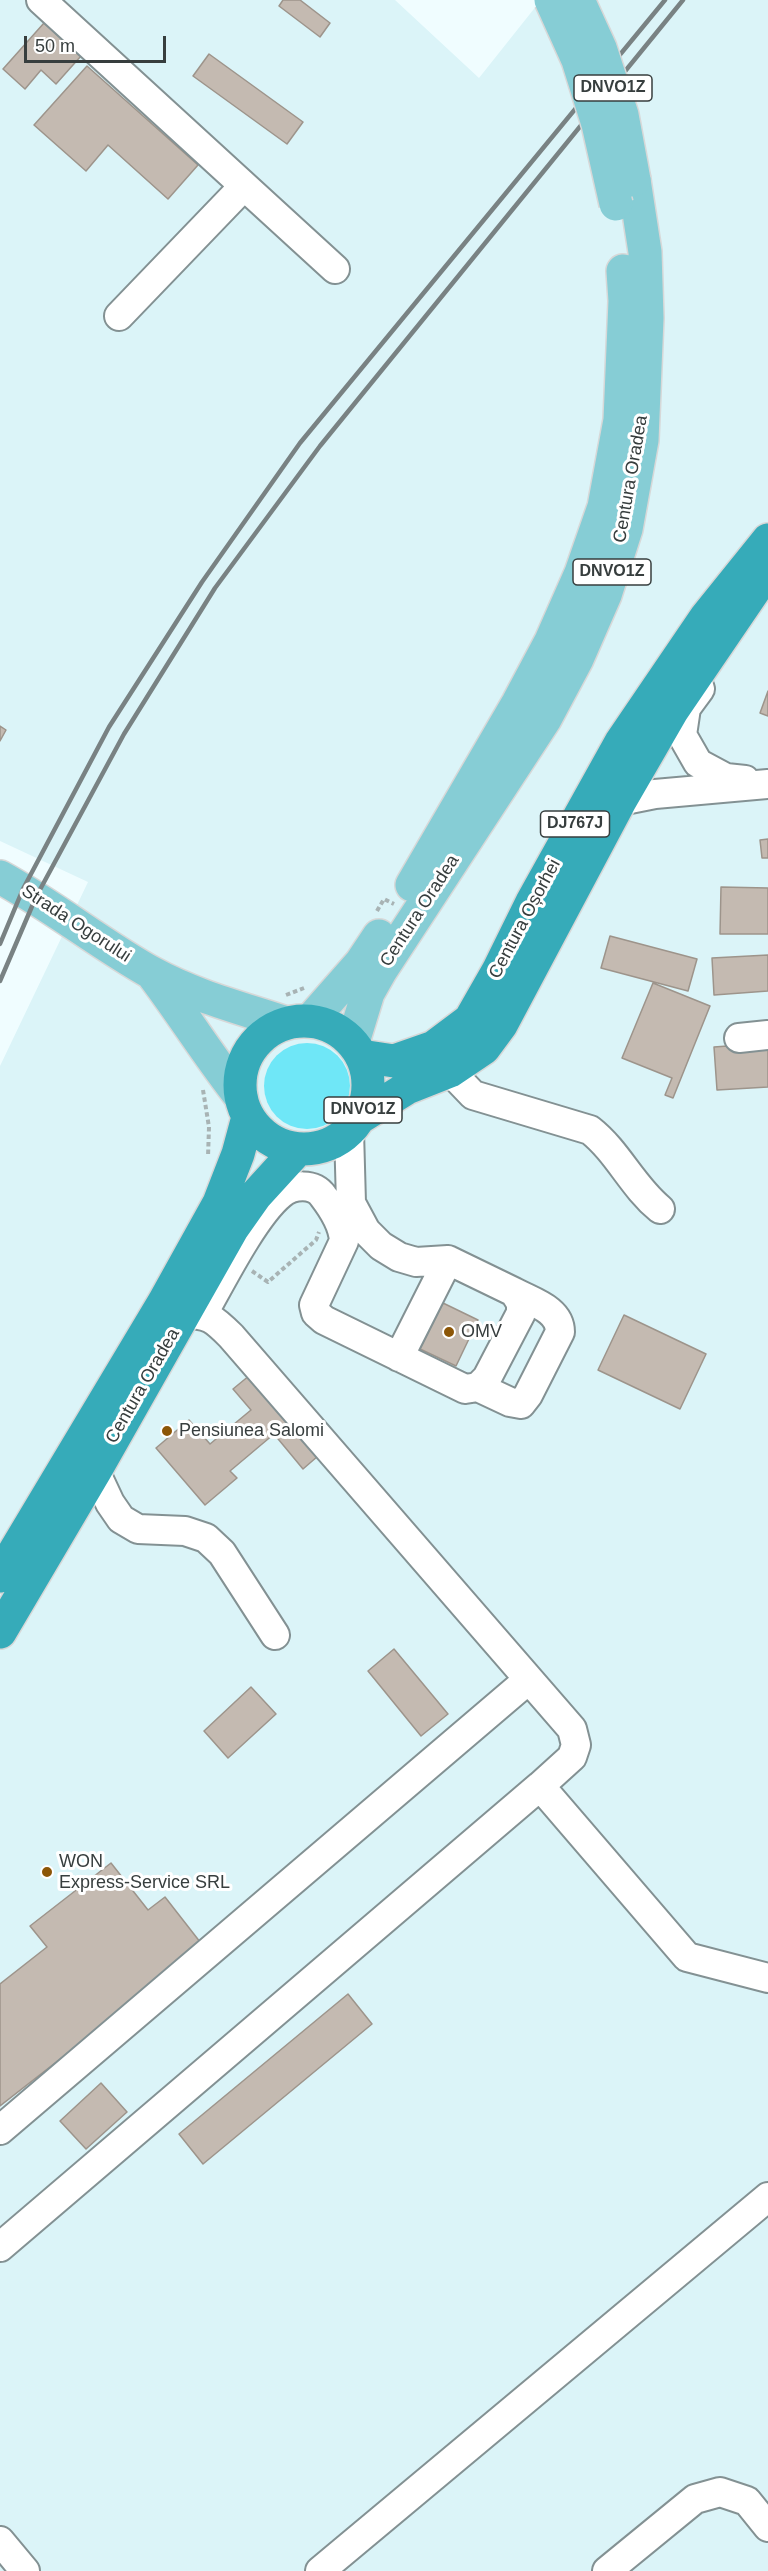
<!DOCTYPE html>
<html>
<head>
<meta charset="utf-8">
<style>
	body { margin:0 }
	#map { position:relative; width:768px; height:2571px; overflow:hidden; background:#f0fdff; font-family:Arial,sans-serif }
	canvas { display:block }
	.scale { position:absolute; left:24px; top:36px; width:142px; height:27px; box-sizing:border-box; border:3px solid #373e3e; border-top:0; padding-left:8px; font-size:18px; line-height:21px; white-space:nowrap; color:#373e3e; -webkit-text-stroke:4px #fff; paint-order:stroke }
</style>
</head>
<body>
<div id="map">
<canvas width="768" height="2571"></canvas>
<div class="scale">50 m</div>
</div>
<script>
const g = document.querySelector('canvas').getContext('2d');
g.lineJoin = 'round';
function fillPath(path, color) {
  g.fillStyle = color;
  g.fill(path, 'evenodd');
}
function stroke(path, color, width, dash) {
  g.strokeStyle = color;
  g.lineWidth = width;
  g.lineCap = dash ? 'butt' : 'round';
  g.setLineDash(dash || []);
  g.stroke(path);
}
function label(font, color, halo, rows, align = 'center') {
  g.font = font + ' Arial,sans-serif';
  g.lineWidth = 6;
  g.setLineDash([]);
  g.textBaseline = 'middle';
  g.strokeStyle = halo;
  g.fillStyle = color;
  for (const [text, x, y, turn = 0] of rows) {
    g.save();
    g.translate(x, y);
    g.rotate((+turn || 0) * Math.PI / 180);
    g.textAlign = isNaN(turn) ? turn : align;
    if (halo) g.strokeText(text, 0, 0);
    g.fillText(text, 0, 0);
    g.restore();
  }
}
fillPath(new Path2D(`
	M0 0H395L479 78 541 0H768V2571H0V1066L88 882 0 841Z`), '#dbf4f8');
fillPath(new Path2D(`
	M264 1086a43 43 0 1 1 86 0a43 43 0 1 1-86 0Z`), '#6fe7f7');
const building = new Path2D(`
	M283 0H300L330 23 320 37 279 6Z
	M44 23 81 56 56 84 41 70 25 89 3 69Z
	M209 54 303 122 287 144 193 76Z
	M87 66 198 165 168 199 108 145 86 171 34 125Z
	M768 691V716L760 713Z
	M0 726 6 730 0 741Z
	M768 839V858H762L760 840Z
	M721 887 768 888V934H720Z
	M610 936 697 959 688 991 601 968Z
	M768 955V991L714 995 712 958Z
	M653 983 710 1006 673 1098 665 1095 672 1078 622 1058Z
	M768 1043V1087L717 1090 714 1047Z
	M443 1303 478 1320 456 1366 420 1349Z
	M624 1315 706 1354 680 1409 598 1370Z
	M250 1375 318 1456 303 1469 274 1434 230 1471 237 1478 205 1505 156 1448 189 1420 210 1444 251 1410 233 1389Z
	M394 1649 448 1714 421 1736 368 1671Z
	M251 1687 276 1714 228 1758 204 1731Z
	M111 1863 148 1910 165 1897 204 1947 0 2106V1984L47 1947 30 1926Z
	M348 1994 372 2024 203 2164 179 2134Z
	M101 2083 127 2112 86 2149 60 2121Z`);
fillPath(building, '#c4bab1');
stroke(building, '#9d948b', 1.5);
const minor = new Path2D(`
	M41 0 335 269
	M119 316 244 186
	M700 689 686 708 682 735 698 763 726 778 745 780
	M607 811 620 801 655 794 768 784
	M739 1038 768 1035
	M450 1071 473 1095 590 1130C618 1152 632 1186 660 1209
	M203 1314C221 1282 254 1216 281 1194 293 1184 314 1183 323 1196 333 1209 343 1224 344 1241L314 1305 316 1313 324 1320 465 1389 478 1387 487 1378 521 1313V1303L514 1292 448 1260 416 1262 399 1257 381 1246 366 1231 351 1203 349 1131
	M399 1357 448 1260
	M478 1387 510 1402 521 1404 528 1395 560 1332C560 1309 532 1302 514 1292
	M95 1471 110 1503 121 1519 138 1529 185 1531 206 1538 222 1553 275 1635
	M540 1786 687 1957 768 1978
	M0 2130 528 1680
	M0 2247 540 1786 572 1757 576 1745 572 1729 231 1336C214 1319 209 1314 184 1314
	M0 2541 25 2571
	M320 2571 768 2197
	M607 2571 695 2499 720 2492 747 2501 768 2527`);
const major = new Path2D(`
	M0 877C53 906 100 944 152 973 194 996 241 1008 286 1023
	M412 885 518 703 551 641 581 573 604 507 620 420 625 301 623 271
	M154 976C184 1016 210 1058 241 1097
	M310 1021 361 963 379 936
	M353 1042 368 993 381 970 545 719 577 659 605 595 626 529 642 440 647 318 645 252 634 180`);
const highway = new Path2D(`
	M240 1085a64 64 0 1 1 128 0a64 64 0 1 1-128 0Z
	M361 1056 394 1061 434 1047 470 1020 498 971 532 902 621 742 706 617 768 540
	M359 1118 407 1088 450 1071 484 1048 501 1025 620 801 672 711 768 570
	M0 1576 164 1302 219 1203 238 1154 248 1117
	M0 1632 95 1471 232 1229 256 1195 298 1149`);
stroke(minor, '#839193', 32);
stroke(major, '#d7d8d8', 36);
stroke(highway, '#d7d8d8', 36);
stroke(new Path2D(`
	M377 911 384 899 394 904
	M286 995 304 988
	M203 1090 209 1127 208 1157
	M252 1271 268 1282 316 1240 319 1232`), '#a8b3b4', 4, [4.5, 3]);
stroke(minor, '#fff', 28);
stroke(major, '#86cdd5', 33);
stroke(highway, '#36abb9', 33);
stroke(new Path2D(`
	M0 944 23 889 109 727 202 582 300 443 665 0
	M0 981 36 897 124 734 215 588 320 446 683 0`), '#798283', 4.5);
const majorBridge = new Path2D(`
	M551 0 578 60 598 124 616 204
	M578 0 600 48 622 115 634 180`);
stroke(majorBridge, '#d7d8d8', 36, []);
stroke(majorBridge, '#86cdd5', 33);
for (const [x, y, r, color] of [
	[449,1332,6,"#8c5607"],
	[167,1431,6,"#8c5607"],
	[47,1872,6,"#8c5607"]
]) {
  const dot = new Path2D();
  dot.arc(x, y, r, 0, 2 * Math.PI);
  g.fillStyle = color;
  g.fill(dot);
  stroke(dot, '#fff', 2);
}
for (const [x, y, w] of [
	[613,88,78],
	[612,572,78],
	[575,824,69],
	[363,1110,78]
]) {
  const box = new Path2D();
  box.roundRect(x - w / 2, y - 13, w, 26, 4.5);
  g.fillStyle = '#fff';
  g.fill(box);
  stroke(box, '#373e3e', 1.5);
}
label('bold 16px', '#373e3e', null, [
	["DNVO1Z",613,88],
	["DNVO1Z",612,572],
	["DJ767J",575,824],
	["DNVO1Z",363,1110]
]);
label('18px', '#373e3e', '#fff', [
	["Centura Oradea",631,479,-80],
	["Centura Oradea",420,911,-57],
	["Centura Oșorhei",525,919,-62],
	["Strada Ogorului",76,924,33],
	["Centura Oradea",143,1386,-60]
]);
label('18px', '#373e3e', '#fff', [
	["OMV",461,1332],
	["Pensiunea Salomi",179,1431],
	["WON",59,1862],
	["Express-Service SRL",59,1883]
], 'left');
</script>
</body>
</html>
